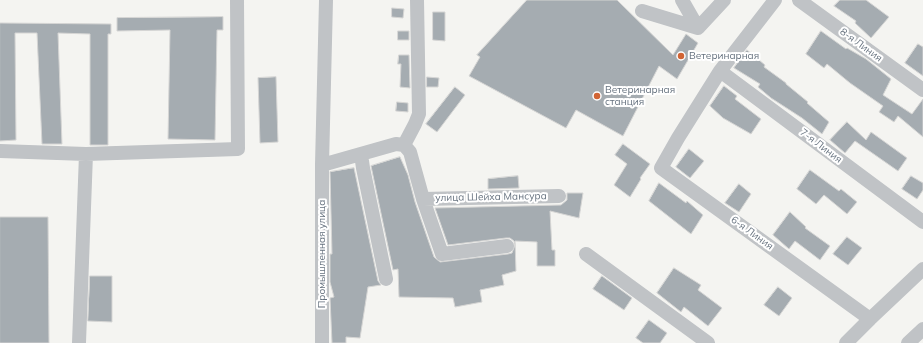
<!DOCTYPE html>
<html>
<head>
<meta charset="utf-8">
<style>
	body { margin:0 }
	canvas { display:block; background:#f4f4f1 }
</style>
</head>
<body>
<canvas width="923" height="343"></canvas>
<script>
const g = document.querySelector('canvas').getContext('2d');
g.lineJoin = 'round';
function fillPath(path, color) {
  g.fillStyle = color;
  g.fill(path, 'evenodd');
}
function stroke(path, color, width, dash) {
  g.strokeStyle = color;
  g.lineWidth = width;
  g.lineCap = dash ? 'butt' : 'round';
  g.setLineDash(dash || []);
  g.stroke(path);
}
function label(font, color, halo, rows, align = 'center') {
  g.font = font + ' Mulish,sans-serif';
  g.lineWidth = 4;
  g.setLineDash([]);
  g.textBaseline = 'middle';
  g.strokeStyle = halo;
  g.fillStyle = color;
  for (const [text, x, y, turn = 0] of rows) {
    g.save();
    g.translate(x, y);
    g.rotate((+turn || 0) * Math.PI / 180);
    g.textAlign = isNaN(turn) ? turn : align;
    if (halo) g.strokeText(text, 0, 0);
    g.fillText(text, 0, 0);
    g.restore();
  }
}
const building = new Path2D(`
	M527 0H617L673 55 686 34 698 43 677 79 659 66 623 136 576 110 566 128 469 76 480 57 477 55Z
	M840 0H866L889 17 871 38 855 23 856 21 834 6Z
	M392 8 404 9 403 18 392 17Z
	M433 12H445V41L433 40Z
	M223 17V30H217L215 140 168 139 170 30 117 31V18Z
	M0 23 111 24V34H108V145H90V34L58 33 62 144H42L37 33H15L16 140 0 141Z
	M398 31H409V40H398Z
	M821 31 846 49 847 48 866 59 891 79 883 95 912 114 923 99V137L898 116 894 122 879 112 883 106 850 83 827 64 824 68 806 54Z
	M918 44 923 47V76L905 63Z
	M747 50 765 65 764 67 786 83V84L808 102 807 103 829 122 822 134 802 118 771 98 758 87 760 84 734 68Z
	M399 55H409L410 88 400 87 401 64H398Z
	M276 77 278 142 260 143 258 78Z
	M427 77 439 78 438 87H427Z
	M724 86 737 96 735 99 761 119 751 134 723 118 710 106Z
	M455 87 465 95 437 132 426 124Z
	M397 102 408 103V112L396 111Z
	M847 122 866 140 871 132 907 158 898 171 855 141 845 153 830 140Z
	M623 144 650 164 640 178 641 179 630 197 614 185 627 164 615 155Z
	M689 149 704 161 690 178 676 167Z
	M400 157 408 175 415 202 434 257 440 262 508 254 512 253 515 245 514 241 510 238H506L448 245 435 208 561 205 567 200V193H583L579 218 550 211 552 250H555V266H537V242L515 241 516 271 502 275 504 285 480 290 482 302 455 307 453 298 399 297 398 269 393 270 371 166Z
	M354 168 378 281 381 285 368 287 360 338 346 337V343H332L330 298 334 297 330 282V254H332L330 172Z
	M810 170 839 191 841 189 857 202 847 214 824 195 816 204 797 189Z
	M518 176 519 188 488 189V179Z
	M911 176 923 183V190L917 199 902 189Z
	M659 183 686 203 687 201 703 215 691 234 649 201Z
	M739 184 751 194 739 212 725 203Z
	M790 212 806 227 805 228 830 246 820 260 795 241 789 249 773 235Z
	M0 217H48L49 343H0Z
	M847 237 862 248 848 265 833 254Z
	M674 268 701 285 698 290 722 308 708 326 684 307 681 312 657 293Z
	M90 276H112V322L88 321Z
	M602 276 632 298 624 310 593 289Z
	M778 287 792 298 779 316 764 305Z
	M649 320 667 333 660 343H643L636 338Z`);
fillPath(building, '#a5acb1');
stroke(building, '#d5d5d4', 1);
stroke(new Path2D(`
	M682 0 698 28
	M775 0 720 71 678 138 661 168 870 319
	M799 0 923 90
	M642 11 698 28 724 0
	M720 71 923 222
	M404 145 415 124 419 114 417 0
	M0 151 86 154 238 149 237 0
	M361 154 363 168 386 279
	M322 165 396 144 404 145 410 152 423 199 442 254 507 246
	M423 199 559 196
	M586 254 708 343
	M79 343 86 154
	M322 343V165L326 0
	M846 343 870 319 923 269
	M908 343 923 329`), '#c0c3c6', 14);
for (const [x, y, r, color] of [
	[681,56,4,"#d16434"],
	[597,96,4,"#d16434"]
]) {
  const dot = new Path2D();
  dot.arc(x, y, r, 0, 2 * Math.PI);
  g.fillStyle = color;
  g.fill(dot);
  stroke(dot, '#fff', 1.5);
}
label('10px', '#66727f', '#fff', [
	["8-я Линия",861,45,36],
	["7-я Линия",821,146,37],
	["улица Шейха Мансура",491,197,-1],
	["6-я Линия",752,233,36],
	["Промышленная улица",322,254,-90]
]);
label('10px', '#66727f', '#fff', [
	["Ветеринарная",689,56],
	["Ветеринарная",605,90],
	["станция",605,102]
], 'left');
</script>
</body>
</html>
